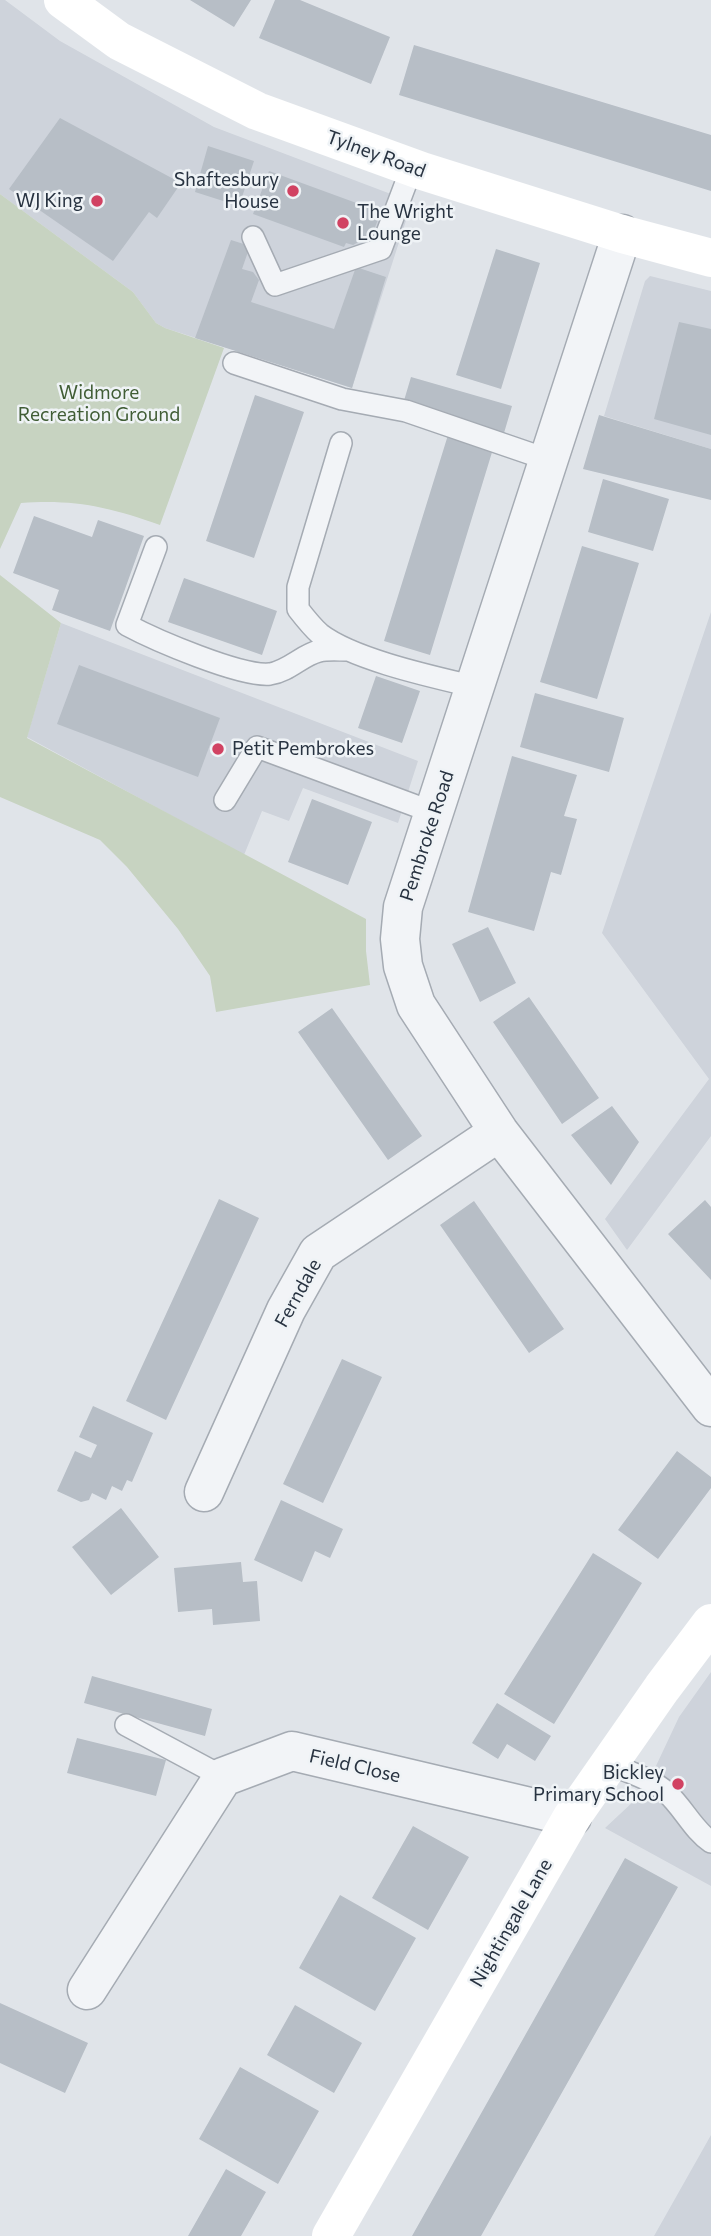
<!DOCTYPE html>
<html>
<head>
<meta charset="utf-8">
<style>
	body { margin:0 }
	canvas { display:block; background:#e0e4e9 }
</style>
</head>
<body>
<canvas width="711" height="2236"></canvas>
<script>
const g = document.querySelector('canvas').getContext('2d');
g.lineJoin = 'round';
function fillPath(path, color) {
  g.fillStyle = color;
  g.fill(path, 'evenodd');
}
function stroke(path, color, width, dash) {
  g.strokeStyle = color;
  g.lineWidth = width;
  g.lineCap = dash ? 'butt' : 'round';
  g.setLineDash(dash || []);
  g.stroke(path);
}
function label(font, color, halo, rows, align = 'center') {
  g.font = font + ' Commissioner,sans-serif';
  g.lineWidth = 5;
  g.setLineDash([]);
  g.textBaseline = 'middle';
  g.strokeStyle = halo;
  g.fillStyle = color;
  for (const [text, x, y, turn = 0] of rows) {
    g.save();
    g.translate(x, y);
    g.rotate((+turn || 0) * Math.PI / 180);
    g.textAlign = isNaN(turn) ? turn : align;
    if (halo) g.strokeText(text, 0, 0);
    g.fillText(text, 0, 0);
    g.restore();
  }
}
fillPath(new Path2D(`
	M0 0H5L60 41 214 127 412 202 352 388 165 328 156 323 133 292 0 194Z
	M650 276 711 291V449L604 416 645 281Z
	M711 612V1136L627 1250 605 1219 709 1079 602 933Z
	M61 623 418 761 398 823 303 788 289 821 262 811 244 855 27 737Z
	M711 1672V1886L605 1828 635 1800 655 1768 679 1717Z
	M711 2135V2236H654Z`), '#ced3db');
fillPath(new Path2D(`
	M0 194 133 292 156 323 165 328 224 348 160 525C109 507 75 499 21 503L0 549Z
	M0 575 61 623 27 738 366 919V951L370 985 216 1012 210 976 178 929 127 867 100 840 0 797Z`), '#c7d3c1');
fillPath(new Path2D(`
	M190 0H251L234 27Z
	M275 0H300L390 37 371 84 259 38Z
	M414 45 711 135V191L399 95Z
	M60 118 181 183 157 218 149 212 113 261 9 189Z
	M208 146 254 161 239 206 195 192Z
	M269 171 381 212 372 235 353 245 346 243 344 247 253 214Z
	M231 240 250 246 242 269 253 272 259 280 251 302 334 329 356 267 386 277 352 388 195 338Z
	M496 249 540 263 501 389 456 375Z
	M679 322 711 329V435L654 419Z
	M411 377 512 406 504 433 403 404Z
	M255 395 304 412 254 558 206 541Z
	M599 415 711 449V500L583 469Z
	M448 435 493 449 430 655 384 641Z
	M603 479 669 499 653 551 588 532Z
	M34 516 92 537 98 520 144 536 110 631 52 610 59 590 13 573Z
	M582 546 639 563 597 699 540 682Z
	M184 578 277 611 262 655 168 622Z
	M79 665 220 718 198 777 57 724Z
	M376 676 420 691 402 743 358 728Z
	M535 693 624 718 609 772 520 747Z
	M512 756 577 775 564 816 577 819 561 875 551 872 534 931 468 912Z
	M312 799 372 822 348 885 288 862Z
	M488 927 516 983 480 1002 452 944Z
	M529 997 599 1098 562 1124 493 1022Z
	M332 1008 422 1136 388 1160 298 1032Z
	M612 1106 639 1142 611 1185 571 1135Z
	M219 1199 259 1218 166 1420 126 1401Z
	M705 1200 711 1207V1280L668 1234Z
	M474 1201 564 1329 529 1353 440 1225Z
	M342 1359 382 1377 323 1503 283 1484Z
	M93 1406 153 1433 132 1482 127 1480 122 1491 112 1486 106 1500 92 1493 89 1500 81 1502 57 1491 75 1451 91 1458 97 1445 79 1437Z
	M677 1451 711 1477V1488L658 1559 618 1530Z
	M281 1500 343 1529 330 1558 315 1551 302 1582 254 1560Z
	M121 1508 159 1557 111 1595 72 1547Z
	M593 1553 642 1583 554 1724 504 1694Z
	M241 1562 243 1582 257 1581 260 1621 213 1625 212 1609 178 1612 174 1568Z
	M92 1676 212 1709 205 1736 84 1703Z
	M497 1703 551 1736 535 1761 507 1744 498 1759 472 1743Z
	M77 1738 166 1760 156 1796 67 1773Z
	M413 1826 469 1857 428 1930 372 1898Z
	M625 1858 678 1887 481 2236H412Z
	M340 1895 416 1938 375 2011 299 1968Z
	M0 2003 88 2043 65 2093 0 2063Z
	M295 2005 362 2043 334 2093 267 2055Z
	M240 2067 319 2111 278 2184 199 2139Z
	M226 2169 266 2192 241 2236H188Z`), '#b7bec6');
const lane = new Path2D(`
	M253 237 275 285 381 249 412 167
	M234 363 342 399 406 411 549 460
	M341 443 298 587V609C305 618 312 627 320 634 354 660 434 677 476 687
	M156 547 127 625C155 640 241 677 270 674 289 671 302 655 319 651 327 649 338 650 347 650
	M225 800 257 747 435 813
	M126 1725 223 1777
	M610 1764C628 1772 652 1779 666 1792 683 1807 693 1830 711 1842`);
const street = new Path2D(`
	M622 234 403 907 400 939 403 966 416 1005 499 1132 711 1407
	M204 1492 286 1310 318 1253 499 1132
	M87 1990 223 1777 292 1751 572 1817`);
stroke(lane, '#a5abb3', 24);
stroke(street, '#a5abb3', 41);
stroke(lane, '#f2f4f7', 21);
stroke(street, '#f2f4f7', 38);
stroke(new Path2D(`
	M63 0 119 41 257 111 422 171 622 234 711 258
	M331 2236 572 1817 662 1688 711 1623`), '#fff', 38);
for (const [x, y, r, color] of [
	[293,191,7,"#d14262"],
	[97,201,7,"#d14262"],
	[343,223,7,"#d14262"],
	[218,749,7,"#d14262"],
	[678,1784,7,"#d14262"]
]) {
  const dot = new Path2D();
  dot.arc(x, y, r, 0, 2 * Math.PI);
  g.fillStyle = color;
  g.fill(dot);
  stroke(dot, '#eff3f6', 2.5);
}
label('19px', '#283341', '#eff3f6', [
	["Tylney Road",376,154,20],
	["Pembroke Road",427,836,-72],
	["Ferndale",298,1293,-61],
	["Field Close",355,1766,13],
	["Nightingale Lane",511,1923,-60]
]);
label('19px', '#283341', '#eff3f6', [
	["Shaftesbury",279,180],
	["House",279,202],
	["WJ King",83,201],
	["The Wright",357,212,"left"],
	["Lounge",357,234,"left"],
	["Petit Pembrokes",232,749,"left"],
	["Bickley",664,1773],
	["Primary School",664,1795]
], 'right');
label('19px', '#405d35', '#eff3f6', [
	["Widmore",99,393],
	["Recreation Ground",99,415]
]);
</script>
</body>
</html>
